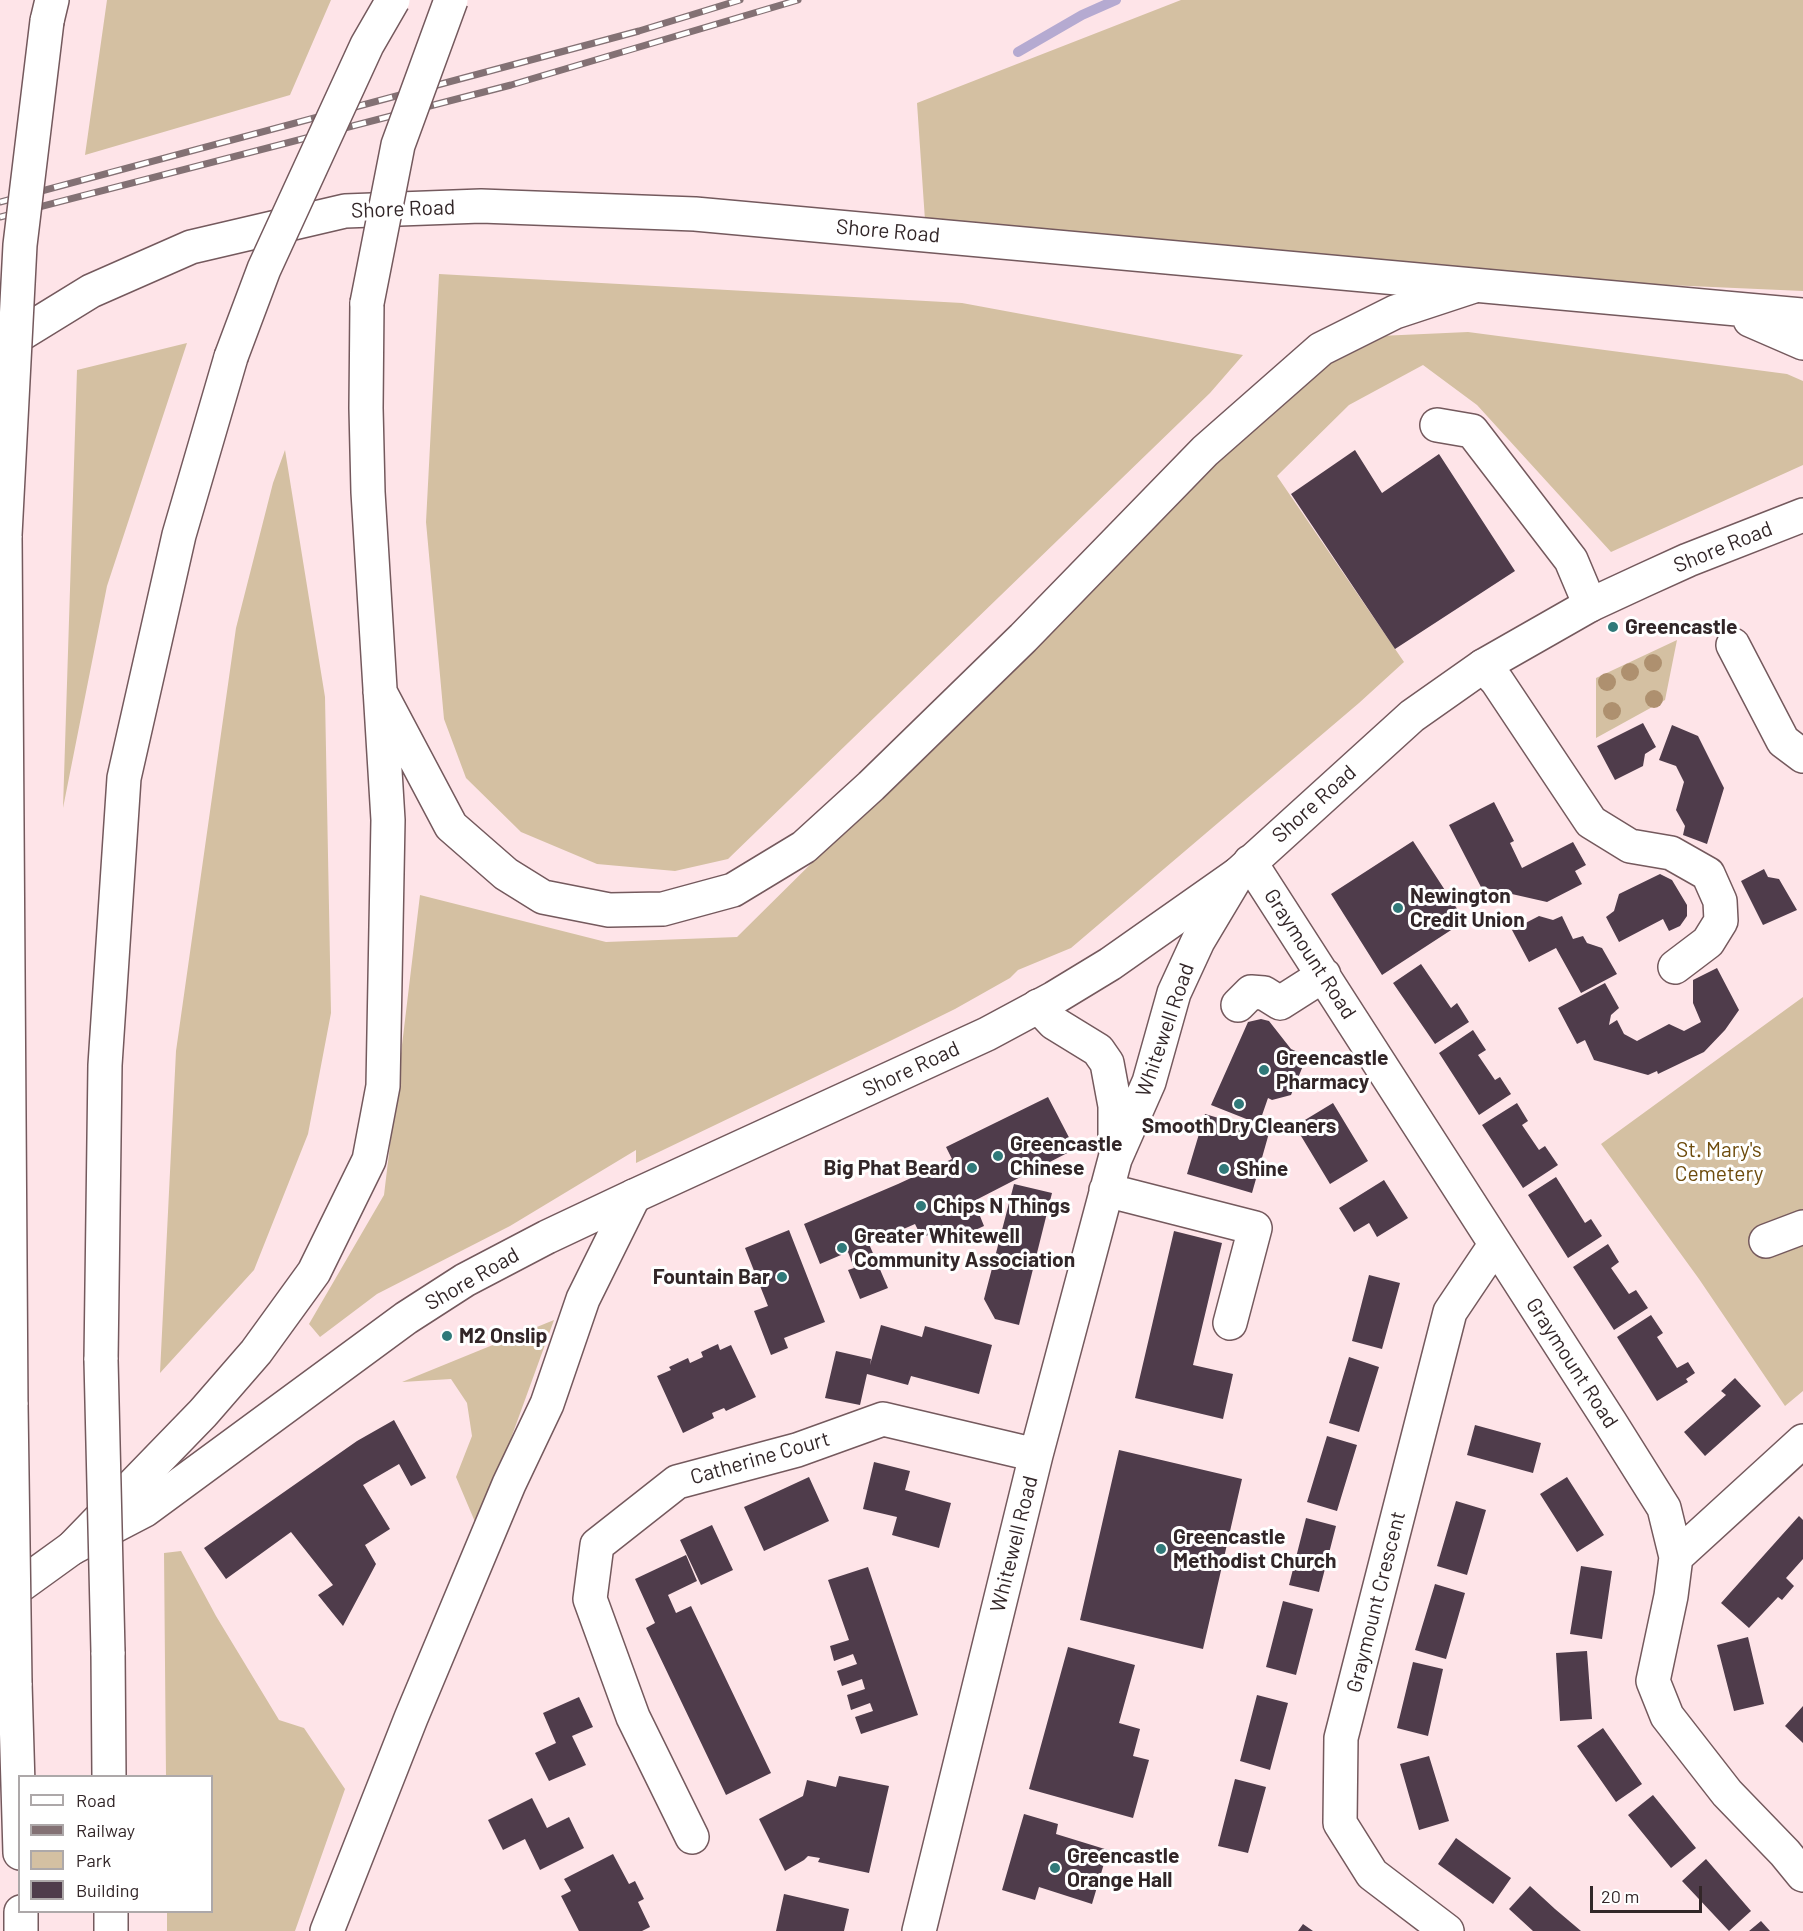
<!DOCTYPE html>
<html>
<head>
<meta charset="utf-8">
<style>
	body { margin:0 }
	#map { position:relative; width:1803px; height:1931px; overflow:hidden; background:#fee4e8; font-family:Barlow,sans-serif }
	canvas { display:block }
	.legend { position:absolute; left:18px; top:1775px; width:195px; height:138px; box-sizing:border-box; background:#fff; border:2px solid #ada8a9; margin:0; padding:8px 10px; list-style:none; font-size:18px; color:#322628 }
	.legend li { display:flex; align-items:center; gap:12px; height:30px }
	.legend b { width:30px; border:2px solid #ada8a9 }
	.scale { position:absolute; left:1590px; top:1886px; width:112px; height:27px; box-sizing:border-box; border:3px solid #322628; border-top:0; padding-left:8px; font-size:18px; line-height:21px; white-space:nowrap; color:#322628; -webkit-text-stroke:4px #fff; paint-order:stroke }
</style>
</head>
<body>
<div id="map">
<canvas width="1803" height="1931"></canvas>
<ul class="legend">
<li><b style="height:8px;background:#fff"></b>Road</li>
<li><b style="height:8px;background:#837174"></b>Railway</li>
<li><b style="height:16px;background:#d4c0a2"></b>Park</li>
<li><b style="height:16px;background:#4f3c4b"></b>Building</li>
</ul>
<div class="scale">20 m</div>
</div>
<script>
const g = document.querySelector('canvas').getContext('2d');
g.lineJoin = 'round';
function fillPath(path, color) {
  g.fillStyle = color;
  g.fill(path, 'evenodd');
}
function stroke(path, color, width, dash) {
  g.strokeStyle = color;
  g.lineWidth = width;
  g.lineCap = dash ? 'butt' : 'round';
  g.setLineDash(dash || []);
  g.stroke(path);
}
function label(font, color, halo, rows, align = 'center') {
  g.font = font + ' Barlow,sans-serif';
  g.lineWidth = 6;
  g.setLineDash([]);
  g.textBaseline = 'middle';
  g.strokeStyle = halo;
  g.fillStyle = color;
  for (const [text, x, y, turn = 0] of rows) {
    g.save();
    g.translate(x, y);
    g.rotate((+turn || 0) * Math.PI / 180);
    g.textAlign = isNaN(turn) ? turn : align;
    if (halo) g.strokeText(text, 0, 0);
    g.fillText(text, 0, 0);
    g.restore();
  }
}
fillPath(new Path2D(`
	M107 0H331L290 95 85 155Z
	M1181 0H1803V291L1304 269 926 235 917 103Z
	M439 274 962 303 1243 355 1210 393 728 859 675 871 597 864 521 832 466 778 444 719 426 522Z
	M1468 332 1787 374 1803 381V465L1611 552 1477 405 1423 365 1349 405 1277 476 1404 662 1359 703 1071 948 1018 970 1010 978 955 1009 888 1042 636 1163V1150L510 1226 377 1294 320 1337 309 1324 384 1195 420 895 606 942 737 937 1231 448 1357 337Z
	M187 343 107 586 63 808 77 370Z
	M285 450 325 697 331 1013 308 1134 254 1270 160 1373 176 1051 236 628 273 483Z
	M1677 640 1665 700 1596 738V678Z
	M1803 997V1391L1785 1406 1699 1279 1601 1144Z
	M554 1320 478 1529 456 1477 472 1436 467 1403 451 1379 402 1382Z
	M181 1551 216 1616 279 1720 304 1728 345 1789 295 1931H167V1912H212V1776H166L164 1553Z`), '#d4c0a2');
stroke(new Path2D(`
	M1018 52 1082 15 1116 0`), '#b5aad1', 10);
fillPath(new Path2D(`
	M1355 450 1382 493 1439 454 1515 571 1395 649 1291 494Z
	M1643 723 1656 747 1645 754 1643 766 1615 780 1597 746Z
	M1672 725 1698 736 1724 788 1707 844 1683 835 1685 826 1676 810 1684 782 1676 766 1659 760Z
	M1494 802 1514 841 1510 843 1522 868 1573 842 1586 865 1575 871 1582 884 1547 902 1481 887 1449 825Z
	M1413 841 1465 921 1382 975 1331 894Z
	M1764 869 1768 877 1779 879 1797 910 1763 925 1741 881Z
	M1660 874 1672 880 1687 905V916L1680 926 1669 931 1663 919 1619 942 1606 917 1614 911 1619 894Z
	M1539 916 1553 920 1562 916 1573 939 1583 936 1587 943 1602 948 1617 974 1581 993 1556 948 1529 962 1512 930Z
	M1421 964 1451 1008 1457 1003 1469 1022 1435 1044 1393 983Z
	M1717 968 1739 1010 1725 1030 1704 1052 1658 1074 1657 1071 1648 1075 1594 1060 1585 1040 1577 1044 1558 1008 1605 983 1619 1008 1611 1015 1609 1025 1617 1020 1624 1034 1637 1041 1669 1024 1684 1031 1701 1022 1693 1003V980Z
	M1261 1019 1269 1021 1291 1049 1307 1056 1291 1095 1272 1100 1268 1098 1259 1124 1211 1105 1248 1022Z
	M1473 1030 1486 1050 1478 1055 1495 1080 1500 1077 1511 1094 1479 1115 1439 1053Z
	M1048 1097 1075 1149 974 1201 984 1226 951 1241 945 1227 922 1238 915 1224 869 1244 888 1288 860 1299 848 1270 854 1268 848 1252 820 1264 804 1224 898 1184 952 1159 946 1147Z
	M1333 1103 1368 1161 1330 1184 1295 1126Z
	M1517 1103 1528 1121 1522 1125 1539 1150 1545 1146 1558 1165 1523 1188 1482 1125Z
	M1205 1114 1269 1133 1252 1193 1187 1174Z
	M1556 1177 1585 1223 1591 1219 1602 1236 1568 1258 1528 1195Z
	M1384 1180 1408 1218 1377 1237 1369 1223 1354 1232 1339 1208Z
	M1014 1184 1052 1193 1019 1325 995 1319 984 1299Z
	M789 1230 825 1322 784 1338 788 1348 771 1355 754 1311 768 1306 745 1248Z
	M1174 1231 1222 1243 1193 1365 1233 1374 1223 1419 1135 1398Z
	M1608 1244 1619 1262 1611 1268 1629 1294 1636 1290 1648 1308 1614 1330 1573 1267Z
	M1369 1275 1400 1283 1382 1349 1352 1341Z
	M1651 1315 1663 1333 1657 1337 1677 1368 1688 1362 1695 1373 1686 1379 1688 1382 1657 1401 1617 1337Z
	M881 1325 922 1337 925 1326 992 1345 979 1394 911 1376 908 1385 867 1374 860 1405 825 1398 836 1351 871 1359 870 1365Z
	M718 1344 720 1350 731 1345 756 1397 726 1411 724 1408 712 1413 714 1418 683 1433 657 1376 671 1370 669 1367 688 1358 690 1363 703 1357 701 1352Z
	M1349 1357 1379 1367 1359 1432 1329 1423Z
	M1735 1378 1761 1406 1705 1456 1684 1432 1726 1395 1721 1391Z
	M394 1420 426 1478 411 1486 399 1464 363 1485 390 1529 365 1545 376 1564 343 1626 318 1595 333 1585 291 1532 226 1579 204 1548 357 1441Z
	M1475 1425 1541 1443 1533 1473 1467 1455Z
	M1327 1436 1357 1445 1337 1511 1307 1502Z
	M1119 1450 1242 1479 1203 1649 1080 1620Z
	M874 1462 910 1471 905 1490 951 1503 939 1548 892 1535 897 1517 863 1509Z
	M809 1477 829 1521 764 1551 744 1507Z
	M1567 1477 1604 1535 1577 1552 1540 1494Z
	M1456 1501 1486 1510 1467 1575 1437 1566Z
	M1799 1516 1803 1520V1559L1786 1578 1794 1586 1782 1600 1778 1597 1749 1628 1721 1603Z
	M1306 1518 1336 1526 1319 1592 1289 1585Z
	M712 1525 733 1570 701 1585 680 1540Z
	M686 1555 697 1581 668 1595 676 1613 691 1606 771 1773 726 1795 646 1628 655 1623 635 1579Z
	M1581 1566 1612 1571 1602 1639 1570 1634Z
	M868 1567 918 1715 861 1734 855 1717 873 1711 870 1703 851 1710 847 1695 865 1689 862 1679 842 1686 837 1671 857 1664 853 1654 834 1661 830 1646 849 1640 828 1580Z
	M1435 1584 1465 1593 1446 1659 1415 1650Z
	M1283 1601 1313 1609 1296 1675 1266 1667Z
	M1748 1637 1764 1704 1734 1711 1717 1645Z
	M1068 1647 1135 1665 1119 1723 1140 1729 1133 1756 1149 1760 1133 1818 1029 1789Z
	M1587 1651 1592 1719 1560 1721 1556 1653Z
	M1413 1662 1443 1669 1428 1736 1397 1728Z
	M1257 1695 1288 1703 1270 1770 1240 1761Z
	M579 1697 593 1727 572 1736 586 1765 549 1781 535 1753 556 1743 543 1713Z
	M1803 1706V1743L1785 1726Z
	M1603 1728 1642 1784 1616 1802 1577 1746Z
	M1429 1756 1449 1821 1419 1830 1400 1764Z
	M839 1776 889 1786 869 1873 818 1862 820 1858 808 1856 804 1860 785 1871 759 1819 803 1796 807 1780 836 1787Z
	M1235 1779 1266 1787 1248 1853 1218 1846Z
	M1653 1795 1696 1848 1671 1868 1628 1815Z
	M532 1798 547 1828 569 1817 584 1848 540 1870 525 1839 503 1850 488 1820Z
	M1024 1814 1058 1824 1056 1834 1108 1850 1092 1904 1039 1887 1035 1900 1002 1890Z
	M1456 1838 1511 1878 1493 1904 1438 1864Z
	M613 1854 629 1884 635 1881 644 1899 638 1902 650 1927 642 1931H579L561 1896 571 1891 564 1879Z
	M1706 1859 1751 1911 1729 1931 1682 1881Z
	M1530 1886 1555 1909 1581 1931H1533L1509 1909Z
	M784 1894 849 1909 844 1931H776Z
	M1761 1921 1770 1931H1749Z
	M1303 1924 1313 1931H1298Z`), '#4f3c4b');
const minor = new Path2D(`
	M1437 425 1472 431 1571 560 1590 605
	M1733 645 1783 741 1803 756
	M1483 666 1497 681 1591 822 1630 846 1671 853 1708 874 1720 901 1721 921 1708 942 1675 967
	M1250 862 1610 1422 1664 1508 1676 1557 1671 1596 1653 1681 1667 1716 1727 1793 1785 1853 1803 1875
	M1238 1005 1251 992 1264 993 1280 1003 1324 975
	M1038 1006 1054 1023 1098 1050 1107 1063 1115 1106V1148
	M1106 1190 1255 1228 1230 1323
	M1766 1241 1803 1227
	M1676 1557 1803 1441
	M692 1837 633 1717 590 1599 597 1545 677 1482 797 1450 883 1419 1036 1455
	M919 1931 1036 1455 1115 1159 1149 1082 1174 993 1198 941 1238 874
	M1447 1931 1372 1874 1340 1823 1341 1738 1450 1312 1495 1245`);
const major = new Path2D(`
	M1750 320 1803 343
	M0 347 91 291 191 247 345 211 481 206 695 214 1803 315
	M0 1600 72 1548 145 1510 406 1318 465 1280 547 1237 634 1196 987 1034 1054 998 1110 964 1238 874 1412 716 1483 666 1590 605 1644 580 1688 560 1803 515`);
const highway = new Path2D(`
	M47 21 52 0
	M5 535 11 1405
	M380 692 451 826 506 874 543 897 609 910 663 909 733 890 804 847 871 786 1023 638 1205 451 1321 349 1395 312 1474 286
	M101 1360 105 1065 124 778 179 535 231 357
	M72 1548 203 1413 256 1352 314 1272 369 1160 383 1086 388 820 368 492 366 408 367 303
	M108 1652 109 1776
	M15 1683 20 1853
	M21 1912V1931
	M111 1912V1931
	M327 1931 411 1718 509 1484 547 1404 583 1299 634 1196`);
stroke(minor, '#74595d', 36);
stroke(major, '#74595d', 36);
stroke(highway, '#74595d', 36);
stroke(minor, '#fff', 33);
stroke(major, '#fff', 33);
stroke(highway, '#fff', 33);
const rail = new Path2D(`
	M0 202 639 31 740 0
	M0 217 511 85 798 0`);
stroke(rail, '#837174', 7);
stroke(rail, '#fff', 4.5, [14]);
const highwayBridge = new Path2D(`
	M367 303 398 145 451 0
	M231 357 264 269 367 45 393 0
	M5 535 20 245 47 21
	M101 1360 108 1652
	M11 1405 15 1683`);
stroke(highwayBridge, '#74595d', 36, []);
stroke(highwayBridge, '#fff', 33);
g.fillStyle = '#ae906f';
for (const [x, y] of [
	[1653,663],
	[1630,672],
	[1607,682],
	[1654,699],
	[1612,711]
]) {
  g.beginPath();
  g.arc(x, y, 9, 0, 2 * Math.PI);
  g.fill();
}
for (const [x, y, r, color] of [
	[1613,627,6,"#307979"],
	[1398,908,6,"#307979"],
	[1264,1070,6,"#307979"],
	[1239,1104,6,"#307979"],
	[998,1156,6,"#307979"],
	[972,1168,6,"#307979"],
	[1224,1169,6,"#307979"],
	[921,1206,6,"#307979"],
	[842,1248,6,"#307979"],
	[782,1277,6,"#307979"],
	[447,1336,6,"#307979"],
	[1161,1549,6,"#307979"],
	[1055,1868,6,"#307979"]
]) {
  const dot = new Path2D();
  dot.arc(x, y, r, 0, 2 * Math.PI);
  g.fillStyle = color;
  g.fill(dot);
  stroke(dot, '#fff', 2);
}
label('21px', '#322628', '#fff', [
	["Shore Road",403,209,-2],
	["Shore Road",888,231,5],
	["Shore Road",1723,547,-22],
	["Shore Road",1314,804,-42],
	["Graymount Road",1310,954,57],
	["Whitewell Road",1165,1030,-71],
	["Shore Road",911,1069,-25],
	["Shore Road",472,1279,-30],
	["Graymount Road",1572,1363,57],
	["Catherine Court",760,1458,-16],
	["Whitewell Road",1014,1544,-76],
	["Graymount Crescent",1376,1602,-76]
]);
label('bold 21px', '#322628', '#fff', [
	["Greencastle",1625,627],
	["Newington",1410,896],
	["Credit Union",1410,920],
	["Greencastle",1276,1058],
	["Pharmacy",1276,1082],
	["Smooth Dry Cleaners",1239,1126,"center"],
	["Greencastle",1010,1144],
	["Chinese",1010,1168],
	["Big Phat Beard",960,1168,"right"],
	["Shine",1236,1169],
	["Chips N Things",933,1206],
	["Greater Whitewell",854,1236],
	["Community Association",854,1260],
	["Fountain Bar",770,1277,"right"],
	["M2 Onslip",459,1336],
	["Greencastle",1173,1537],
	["Methodist Church",1173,1561],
	["Greencastle",1067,1856],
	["Orange Hall",1067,1880]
], 'left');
label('21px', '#6d4b0c', '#fff', [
	["St. Mary's",1719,1150],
	["Cemetery",1719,1174]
]);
</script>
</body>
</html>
